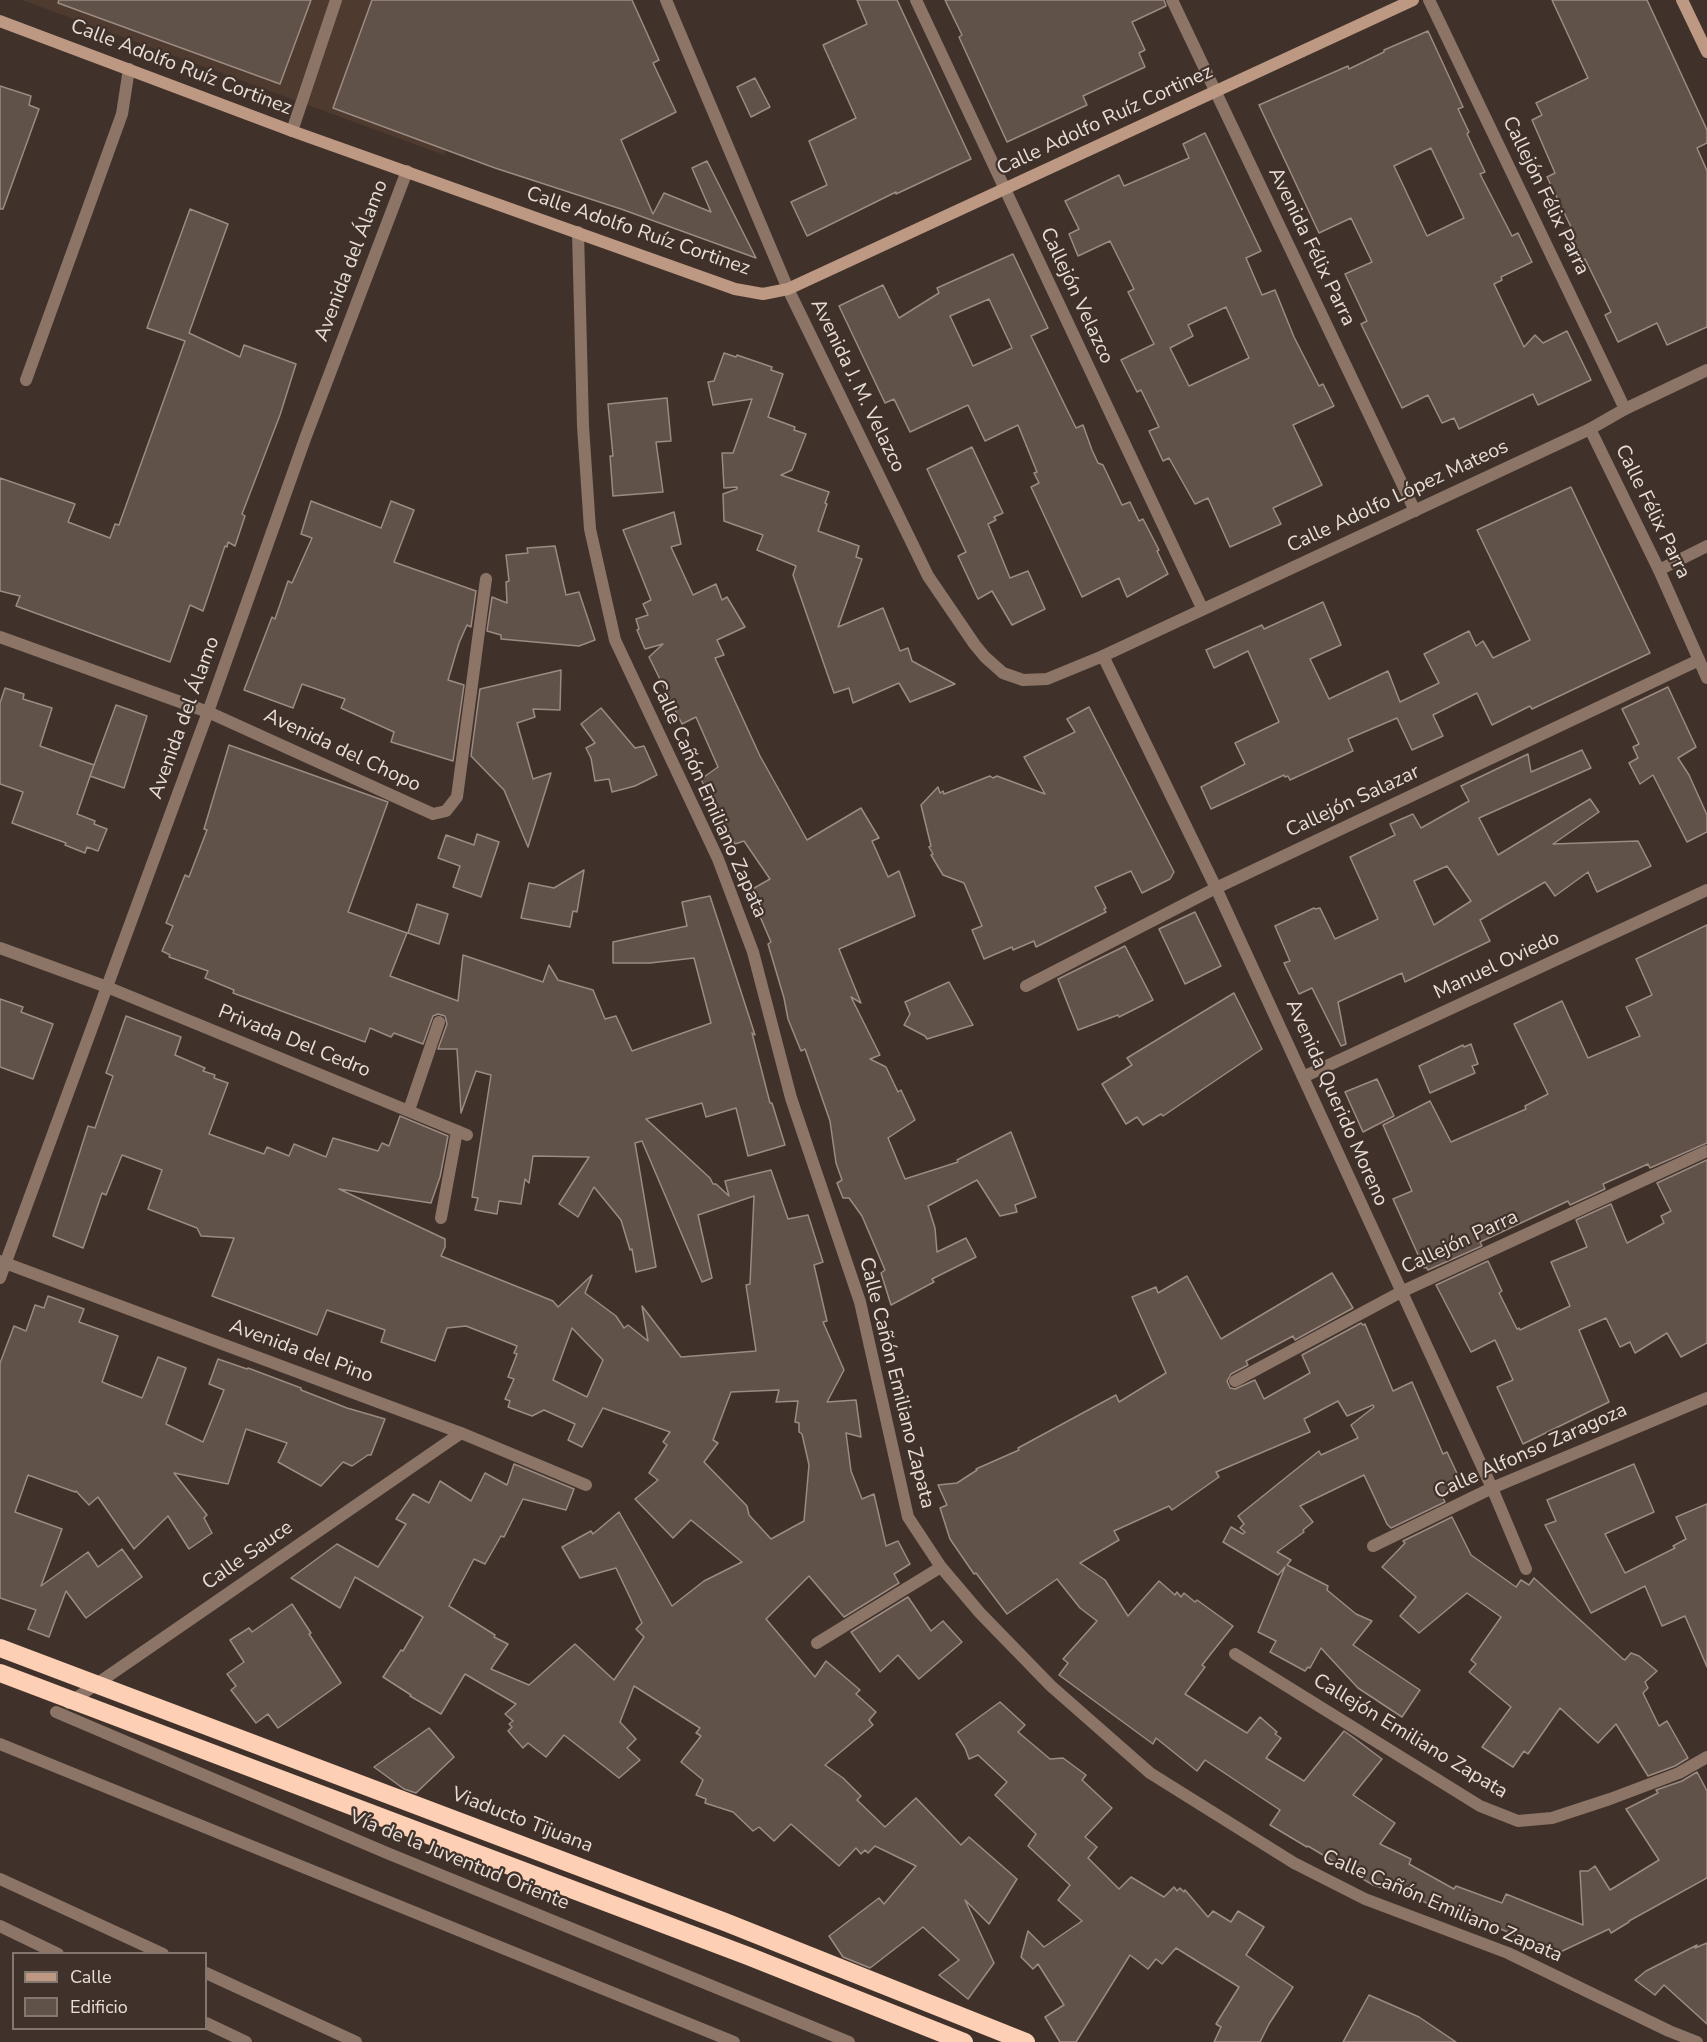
<!DOCTYPE html>
<html>
<head>
<meta charset="utf-8">
<style>
	body { margin:0 }
	#map { position:relative; width:1707px; height:2042px; overflow:hidden; background:#40322a; font-family:"Nunito Sans",sans-serif }
	canvas { display:block }
	.legend { position:absolute; left:12px; top:1952px; width:195px; height:78px; box-sizing:border-box; background:#40322a; border:2px solid #837770; margin:0; padding:8px 10px; list-style:none; font-size:18px; color:#e7ded9 }
	.legend li { display:flex; align-items:center; gap:12px; height:30px }
	.legend b { width:30px; border:2px solid #837770 }
</style>
</head>
<body>
<div id="map">
<canvas width="1707" height="2042"></canvas>
<ul class="legend">
<li><b style="height:8px;background:#bd9882"></b>Calle</li>
<li><b style="height:16px;background:#605149"></b>Edificio</li>
</ul>
</div>
<script>
const g = document.querySelector('canvas').getContext('2d');
g.lineJoin = 'round';
function fillPath(path, color) {
  g.fillStyle = color;
  g.fill(path, 'evenodd');
}
function stroke(path, color, width, dash) {
  g.strokeStyle = color;
  g.lineWidth = width;
  g.lineCap = dash ? 'butt' : 'round';
  g.setLineDash(dash || []);
  g.stroke(path);
}
function label(font, color, halo, rows, align = 'center') {
  g.font = font + ' "Nunito Sans",sans-serif';
  g.lineWidth = 4.5;
  g.setLineDash([]);
  g.textBaseline = 'middle';
  g.strokeStyle = halo;
  g.fillStyle = color;
  for (const [text, x, y, turn = 0] of rows) {
    g.save();
    g.translate(x, y);
    g.rotate((+turn || 0) * Math.PI / 180);
    g.textAlign = isNaN(turn) ? turn : align;
    if (halo) g.strokeText(text, 0, 0);
    g.fillText(text, 0, 0);
    g.restore();
  }
}
fillPath(new Path2D(`
	M22 0H499L444 155Z`), '#4e3a2e');
const building = new Path2D(`
	M59 0H311L280 84 58 3Z
	M372 0H632L659 60 653 63 676 112 621 140 653 214 664 193 711 212 692 168 707 161 756 258 621 209 495 168 333 108Z
	M857 0H897L971 159 896 194V192L807 236 791 202 827 185 809 141 856 118 823 45 867 24Z
	M945 0H1164L1166 6 1132 22 1145 50 1139 53 1145 67 1083 96 1087 105 1007 142 959 37 962 35Z
	M1552 0H1647L1707 130V143L1697 148 1707 171V327L1667 345 1657 323 1618 342 1605 315 1611 312 1585 259 1578 262 1563 231 1571 227 1547 177 1555 173 1532 120 1542 115 1536 103 1588 78Z
	M1428 31 1463 107 1458 109 1469 132 1467 134 1485 172 1480 174 1512 236 1518 233 1532 262 1501 277 1502 280 1494 284 1524 347 1535 335 1543 343 1567 331 1591 380 1538 405 1533 394 1459 429 1454 418 1442 423 1428 395 1402 408 1361 324 1367 321 1345 274 1372 262 1351 218 1319 233 1259 105 1348 66 1349 69 1384 52V50ZM1431 148 1464 218 1427 236 1394 166Z
	M755 78 770 107 751 117 737 87Z
	M0 86 31 96 29 105 39 109 3 209H0Z
	M1205 133 1261 251 1246 258 1262 295 1275 290 1294 337 1319 386 1323 384 1334 406 1293 425 1322 485 1273 508 1281 524 1230 547 1208 498 1195 504 1169 458 1163 461 1149 431 1159 427 1141 390 1137 392 1121 360 1154 344 1128 292 1134 289 1110 241 1078 256 1069 234 1079 229 1065 201 1119 175 1124 186 1189 158 1183 144ZM1226 307 1249 358 1189 386 1170 348 1193 336 1188 325Z
	M190 209 228 224 189 333 240 357 244 345 296 364 280 415 242 514 245 516 235 546 228 542 227 547 225 546 203 611 190 605 170 662 16 606 20 596 0 591V478L75 504 68 522 110 538 115 524 119 525 185 341 147 328Z
	M1013 254 1048 328 1031 336 1076 428 1083 425 1092 450 1098 463 1103 465 1122 505 1130 502 1139 521 1143 519 1159 550 1157 551 1168 574 1127 597 1119 578 1082 597 1031 487 1039 483 1034 473 1037 472 1018 425 985 441 968 405 910 432 894 399 885 403 839 306 883 285 899 318 939 293 937 288ZM989 299 1012 348 973 366 950 316Z
	M724 353 736 357 737 355 772 367 771 370 783 374 768 417 795 427 794 430 806 434 792 470 781 475 829 492 825 503 827 504 818 531 859 546 856 557 862 559 838 627 883 608 900 651 908 648 912 661 955 684 910 702 899 683 853 703 849 688 834 693 793 575 796 566 757 550 763 535 724 521 723 494 737 489V487L724 488 722 453H733L752 399 713 405 708 382 714 381Z
	M667 398 671 441 656 442 663 492 613 496 610 456H613L608 404Z
	M972 447 1003 513 994 517 996 520 988 524 1010 578 1028 571 1045 609 1012 625 992 591 978 599 958 556 966 552 927 469Z
	M1571 487 1650 653 1532 709 1530 706 1492 725 1477 693 1433 715 1443 736 1412 750 1397 718 1348 739 1353 751 1290 780 1288 776 1285 777 1284 775 1211 809 1201 787 1245 764 1235 743 1279 722 1248 651 1214 668 1206 650 1262 625 1264 629 1323 602 1341 645 1310 659 1329 699 1388 671 1400 702 1439 683 1424 654 1469 631 1476 646 1483 641 1493 658 1530 640 1477 530Z
	M311 501 381 528 391 501 414 510 394 562 476 591 471 627 467 625 459 643 448 680 464 685 453 761 391 742 394 732 341 708 345 699 302 684 293 708 244 690 272 617 275 619 288 581 292 583 312 538 301 534Z
	M674 512 681 544 671 547 693 595 716 584 722 600 727 597 745 627 717 640 724 655 715 658 760 756 807 840 861 808 879 838 872 841 888 877 899 871 915 916 839 949 861 1003 851 997 880 1055 870 1059 886 1067 898 1092 901 1090 915 1120 888 1138 905 1179 958 1162 957 1160 1011 1132 1036 1197 1015 1205 1017 1212 1000 1216 977 1180 928 1206 935 1228 937 1252 966 1238 976 1257 932 1279 934 1282 891 1305 881 1273 885 1270 862 1216 849 1198H843L837 1183 842 1180 836 1163 830 1121 805 1049 801 1051 788 1019 784 998 768 944 771 942 749 891 770 879 744 841 735 844 716 812 701 779 718 767 696 717 682 724 649 657 663 644 645 649 637 630 639 629 636 619 648 615 643 604 651 600 623 530Z
	M555 546 566 595 579 592 595 640 579 646 501 639V635L487 631 492 597 507 603 506 582 509 581 506 555 528 553 527 548Z
	M561 670 560 710 533 709 535 717 517 723 533 779 551 773 528 847 504 790 471 756 480 689Z
	M1668 687 1696 747 1678 758 1689 775 1707 815V832L1687 842 1653 775 1640 784 1629 763 1638 758 1633 747 1639 744 1622 709Z
	M5 688 24 694 23 699 52 708 40 746 94 765 77 814 95 821 94 824 107 829 98 851 87 847 85 853 65 845 66 843 12 823 23 792 0 784V703Z
	M116 705 147 716 124 788 90 776Z
	M1089 707 1174 872 1170 879 1142 893 1131 871 1095 887 1106 908 1104 909 1106 912 1036 947 1034 941 1013 950 1012 947 984 959 972 930 982 926 964 883 943 875 931 855 933 854 929 847 931 846 921 805 938 787 940 793 943 791 944 794 990 776 993 778 997 776 1045 794 1024 757 1075 732 1067 719Z
	M601 708 635 748 644 746 657 775 635 786 612 792 609 779 595 781 591 758 586 748 595 743 581 724Z
	M229 745 388 802 348 912 407 933 390 976 458 1001 463 955 543 982 549 965 558 980 593 990 605 1019 616 1016 632 1051 711 1023 694 958 650 963H613V942L687 926 682 902 710 896 755 1035 752 1033 770 1103H772L785 1145 748 1156 736 1108 706 1117 702 1103 646 1119 710 1178 713 1184H716L729 1196 725 1181 771 1170 788 1219 808 1215 823 1262 814 1265 827 1321 823 1322 844 1370 827 1402 856 1400 861 1437 846 1433 851 1471 862 1499 874 1494 886 1546 898 1541 910 1564 894 1574 899 1583 844 1617 809 1576 766 1619 815 1677 826 1661 860 1690 856 1694 876 1712 869 1720 873 1725 825 1765 843 1778 861 1796 857 1800 885 1827 916 1798 961 1845 969 1837 1017 1879 989 1924 965 1900 994 1963 968 1999 939 1975 959 1960 923 1927 870 1968 843 1957 829 1936 879 1898 884 1904 916 1866 875 1846 868 1853 865 1850 861 1854 856 1848 839 1866 791 1824 774 1841 759 1827 753 1831 733 1812 705 1803 706 1799 696 1795 703 1780 681 1762 701 1736 696 1733 700 1728 634 1686 620 1722 636 1739 627 1748 640 1760 619 1778 564 1735 546 1757 528 1743 523 1748 508 1731 512 1727 509 1724 513 1721 505 1714 516 1704 465 1674 441 1714 410 1696 411 1695 383 1677 401 1650 403 1651 423 1617 355 1577 340 1608 291 1578 337 1544 378 1567 406 1524 396 1519 413 1494 429 1503 440 1481 471 1501 485 1473 507 1485 514 1464 574 1489 566 1510 523 1499 504 1537 501 1536 485 1564 474 1559 449 1606 495 1635 494 1637 508 1644 491 1669 529 1685 575 1644 614 1680 644 1637 636 1629 642 1623 616 1568 580 1578 562 1547 591 1531 593 1534 619 1512 672 1606 704 1581 742 1562 691 1520 673 1538 635 1499 658 1480 649 1473 667 1445 663 1442 670 1432 603 1408 582 1447 568 1440 575 1424 544 1410 532 1416 508 1407 510 1401 505 1399 514 1379 508 1377 517 1354 514 1353 517 1346 466 1326 447 1328 435 1361 381 1342 385 1330 327 1310 317 1335 212 1296 234 1238 201 1236 197 1228 148 1209 162 1170 122 1155 106 1195 102 1193 83 1248 53 1236 88 1126 95 1128 113 1076 106 1073 126 1016 181 1037 175 1055 205 1068 203 1071 215 1075 214 1078 228 1083 209 1134 264 1154 267 1147 289 1156 294 1144 326 1157 333 1138 378 1151 382 1143 389 1146 400 1116 448 1136 440 1177 431 1203 339 1189 445 1239V1247L441 1256 553 1301 558 1307 592 1275 585 1293 616 1316 624 1328 628 1325 648 1341 642 1306 681 1357 756 1351 746 1285 750 1284 754 1196 698 1215 712 1278 702 1282 642 1141 635 1143 656 1267 636 1272 632 1249 630 1250 621 1220 594 1187 578 1217 559 1204 589 1157 533 1156 529 1183 525 1179 521 1204 499 1201 497 1214 475 1210 478 1198 472 1197 491 1075 476 1071 461 1113 457 1049H438L447 1024 445 1016 438 1014 433 1016 423 1044 394 1033 391 1037 370 1028 365 1042 233 993 234 990 205 978 208 971 169 957 170 955 162 951 173 926 166 923 185 875 189 877 207 830 204 829ZM572 1328 603 1360 587 1397 553 1380ZM779 1390 776 1402 798 1401 795 1422 799 1423V1432L802 1434 809 1465 804 1521 771 1539 749 1515 747 1506 704 1462 718 1443 713 1440 731 1392Z
	M1582 750 1591 768 1479 818 1498 855 1590 799 1599 812 1553 844 1638 841 1651 866 1597 892 1588 872 1555 896 1545 882 1480 920 1490 941 1405 982 1402 973 1338 1002 1346 1044 1341 1046 1312 988 1299 994 1284 963 1290 961 1275 926 1314 908 1315 909 1320 908 1335 939 1378 919 1350 857 1395 835 1390 824 1413 814 1421 828 1469 801 1461 786 1528 754 1531 772ZM1447 866 1471 901 1434 925 1414 881Z
	M477 834 499 842 481 897 453 887 460 866 438 858 446 835 474 845Z
	M584 870 577 912 573 911 570 927 521 918 529 883 554 888Z
	M417 904 448 914 439 944 408 933Z
	M1195 912 1221 966 1185 984 1159 929Z
	M1707 925V1143L1650 1168 1648 1164 1603 1184 1605 1189 1570 1205 1568 1201 1480 1242 1482 1246 1428 1270 1426 1267 1424 1268 1393 1199 1412 1191 1383 1125 1430 1101 1451 1142 1526 1109 1525 1106 1548 1094 1514 1024 1562 1001 1588 1058 1640 1036 1626 1007 1652 995 1636 959Z
	M1125 946 1153 1000 1119 1017 1118 1015 1078 1030 1058 979Z
	M949 982 973 1025 927 1039 925 1036 904 1025 910 1014 905 1002Z
	M1234 993 1262 1049 1163 1116 1161 1114 1143 1125 1137 1117 1126 1124 1102 1084 1132 1065 1127 1058Z
	M0 999 23 1007 21 1012 53 1024 33 1079 0 1067Z
	M1471 1044 1478 1064 1472 1066 1475 1073 1430 1093 1419 1066 1463 1045 1464 1047Z
	M1377 1079 1394 1116 1363 1132 1345 1092Z
	M1707 1160V1343L1681 1357 1667 1333 1635 1353 1630 1342 1620 1347 1606 1318 1579 1330 1609 1402 1523 1444 1497 1387 1513 1380 1495 1340 1471 1352 1436 1285 1488 1261 1502 1291 1499 1293 1517 1329 1519 1328 1520 1330 1570 1306 1551 1262 1587 1247 1576 1220 1611 1204 1627 1243 1664 1223 1661 1216 1671 1211 1657 1183Z
	M1332 1273 1353 1308 1295 1340 1293 1336 1246 1361 1248 1365 1231 1374 1227 1381 1230 1388 1235 1389 1255 1380 1264 1399 1310 1373 1302 1355 1361 1323 1363 1325 1365 1324 1393 1391 1412 1382 1443 1454 1447 1452 1462 1484 1441 1494 1445 1502 1391 1528 1387 1524 1364 1475 1300 1506 1313 1522 1303 1530 1304 1532 1277 1552 1291 1560 1287 1565 1328 1586 1327 1590 1356 1614 1372 1621 1353 1645 1420 1690 1402 1717 1358 1688 1321 1648 1310 1668 1308 1667 1305 1671 1270 1652 1276 1641 1258 1632 1285 1567 1278 1575 1223 1542 1231 1527 1243 1534 1245 1532 1240 1528 1244 1524 1238 1516 1319 1451 1321 1455 1358 1438 1351 1425 1374 1407 1373 1405 1347 1416 1338 1401 1304 1419 1310 1432 1216 1472 1219 1477 1172 1510 1169 1506 1114 1531 1119 1540 1080 1563 1105 1580 1128 1616 1159 1581 1175 1595 1177 1592 1181 1597 1184 1593 1195 1602 1197 1600 1233 1626 1202 1665 1205 1667 1185 1694 1247 1733 1260 1717 1277 1732 1275 1734 1281 1738 1266 1758 1304 1781 1344 1731 1354 1738 1382 1759 1353 1795 1395 1823 1380 1844 1411 1859 1409 1864 1454 1889 1456 1886 1502 1903 1506 1894 1583 1925 1580 1871H1588L1595 1866 1610 1890 1659 1860 1626 1809 1658 1793 1656 1790 1682 1781 1697 1772 1707 1791V1878L1629 1921V1922L1611 1933 1609 1929 1558 1953 1486 1923 1448 1914 1399 1889 1398 1893 1373 1885 1308 1846 1307 1847 1270 1825 1280 1810 1205 1760 1197 1771 1156 1738 1153 1744 1059 1675 1068 1663 1063 1659 1097 1621 1080 1608 1057 1579 1007 1614 976 1573 974 1574 950 1539 940 1508 947 1505 938 1485 957 1483 977 1470 976 1469 1019 1450 1018 1448 1116 1395 1119 1402 1166 1373 1132 1297 1156 1287 1158 1293 1187 1276 1221 1339Z
	M48 1296 84 1309 79 1322 118 1336 102 1382 142 1398 158 1357 186 1368 166 1424 203 1442 224 1390 209 1384 218 1359 247 1369 248 1368 301 1388V1390L347 1408 385 1419 371 1455H368L352 1466 343 1462 321 1486 278 1462 287 1443 246 1429 228 1484 174 1473 207 1515 204 1518 212 1533 189 1549 168 1516 134 1549 98 1497 89 1505 76 1491 75 1492 28 1475 15 1512 62 1529 41 1586 88 1552 98 1567 122 1549 142 1577 86 1618 66 1591 49 1637 28 1629 36 1610 0 1598V1363L14 1326 26 1331 35 1305 44 1308Z
	M1634 1464 1654 1512 1605 1534 1625 1573 1675 1548 1673 1546 1686 1539 1676 1517 1707 1504V1667L1685 1616 1662 1626 1645 1586 1591 1613 1545 1525 1556 1521 1547 1500Z
	M1452 1517 1471 1555 1516 1587 1521 1580 1529 1585 1534 1578 1623 1659 1625 1660 1631 1653 1639 1656 1657 1671 1645 1682 1648 1688 1643 1693 1659 1726 1667 1721 1688 1758 1675 1766 1648 1776 1616 1724 1598 1743 1560 1708 1528 1754 1524 1751 1513 1767 1482 1747 1511 1707 1469 1672 1476 1664 1471 1660 1501 1617 1467 1593 1419 1633 1400 1616 1416 1597 1382 1567 1405 1543 1403 1541Z
	M908 1597 931 1631 943 1621 962 1642 919 1679 898 1655 880 1672 851 1632Z
	M292 1604 311 1633 309 1634 341 1683 278 1728 268 1714 256 1723 231 1690 236 1686 227 1674 244 1662 230 1640 249 1628 252 1632Z
	M1000 1702 1025 1725 1018 1732 1050 1759 1063 1758 1086 1775 1082 1780 1112 1808 1085 1837 1097 1847 1088 1858 1119 1889 1131 1877 1164 1897 1174 1887 1177 1891 1180 1888 1184 1892 1185 1890 1208 1917 1213 1911 1231 1922 1238 1911 1264 1927 1246 1955 1293 1987 1269 2024 1260 2042H1214L1221 2027 1216 2024 1239 1987 1176 1948 1162 1964 1156 1959 1148 1969 1130 1955 1076 2042H1060L1045 2017 1064 2005 1038 1964 1033 1969 1021 1957 1028 1931 1044 1947 1082 1921 1058 1900 1070 1885 1028 1846 1036 1834 995 1795 1007 1782 978 1755 969 1759 965 1748 956 1734Z
	M429 1728 454 1757 416 1793 404 1789 374 1767Z
	M1707 1943V2024L1664 1985 1655 1995 1635 1980 1646 1971 1697 1945 1695 1948Z
	M1369 1995 1419 2017 1456 2042H1343Z`);
fillPath(building, '#605149');
stroke(building, '#9c8b82', 1.5);
stroke(new Path2D(`
	M26 380 122 114 129 69
	M1659 570 1707 546
	M1026 986 1216 888 1699 660
	M409 1110 439 1022
	M441 1218 457 1131
	M1401 1292 1707 1151
	M0 1744 734 2042
	M0 1879 163 1954
	M0 1926 58 1954
	M206 1973 356 2042
	M206 2023 246 2042`), '#8c7567', 12);
stroke(new Path2D(`
	M916 0 1202 608
	M1172 0 1415 511
	M1429 0 1625 409
	M1590 429 1659 570 1707 678
	M0 637 208 712 433 814 446 811 457 797 486 579
	M1103 656 1216 888 1492 1488 1526 1569
	M0 948 107 987 467 1135
	M1303 1077 1707 890
	M0 1261 461 1433 586 1485
	M0 1278 208 712 306 436 407 171
	M1235 1381 1401 1292
	M1373 1546 1492 1488 1707 1398
	M817 1643 941 1567
	M1235 1654 1480 1806 1518 1821 1552 1818 1610 1799 1679 1773 1707 1757
	M69 1703 461 1433
	M56 1712 387 1853 849 2042`), '#8c7567', 12);
stroke(new Path2D(`
	M666 0 788 289 928 576 975 645 985 657 1003 673 1023 680 1047 679 1103 656 1590 429 1625 409 1707 370
	M292 131 336 0
	M578 232 583 426 590 529 615 640 718 859 753 952 791 1098 860 1302 908 1517 941 1567 980 1613 1051 1686 1150 1773 1294 1863 1365 1899 1508 1953 1669 2031 1697 2042`), '#8c7567', 12);
stroke(new Path2D(`
	M1682 0 1707 52
	M0 21 292 131 735 289 763 294 788 289 1413 0`), '#bd9882', 12);
stroke(new Path2D(`
	M0 1648 725 1922 1026 2042
	M0 1673 748 1956 964 2042`), '#fdcfb4', 18);
label('20px', '#e7ded9', '#40322a', [
	["Calle Adolfo Ruíz Cortinez",181,68,21],
	["Calle Adolfo Ruíz Cortinez",1105,121,-25],
	["Callejón Félix Parra",1545,196,64],
	["Calle Adolfo Ruíz Cortinez",638,232,19],
	["Avenida Félix Parra",1311,247,64],
	["Avenida del Álamo",352,261,-69],
	["Callejón Velazco",1076,296,65],
	["Avenida J. M. Velazco",857,386,64],
	["Calle Adolfo López Mateos",1398,497,-25],
	["Calle Félix Parra",1652,512,64],
	["Avenida del Álamo",185,718,-70],
	["Avenida del Chopo",342,751,25],
	["Calle Cañón Emiliano Zapata",708,799,66],
	["Callejón Salazar",1353,802,-25],
	["Manuel Oviedo",1497,966,-25],
	["Privada Del Cedro",294,1042,22],
	["Avenida Querido Moreno",1336,1103,66],
	["Callejón Parra",1460,1243,-25],
	["Avenida del Pino",301,1352,20],
	["Calle Cañón Emiliano Zapata",896,1383,76],
	["Calle Alfonso Zaragoza",1531,1452,-24],
	["Calle Sauce",248,1556,-35],
	["Callejón Emiliano Zapata",1410,1737,31],
	["Viaducto Tijuana",522,1821,21],
	["Vía de la Juventud Oriente",459,1861,22],
	["Calle Cañón Emiliano Zapata",1442,1907,23]
]);
</script>
</body>
</html>
